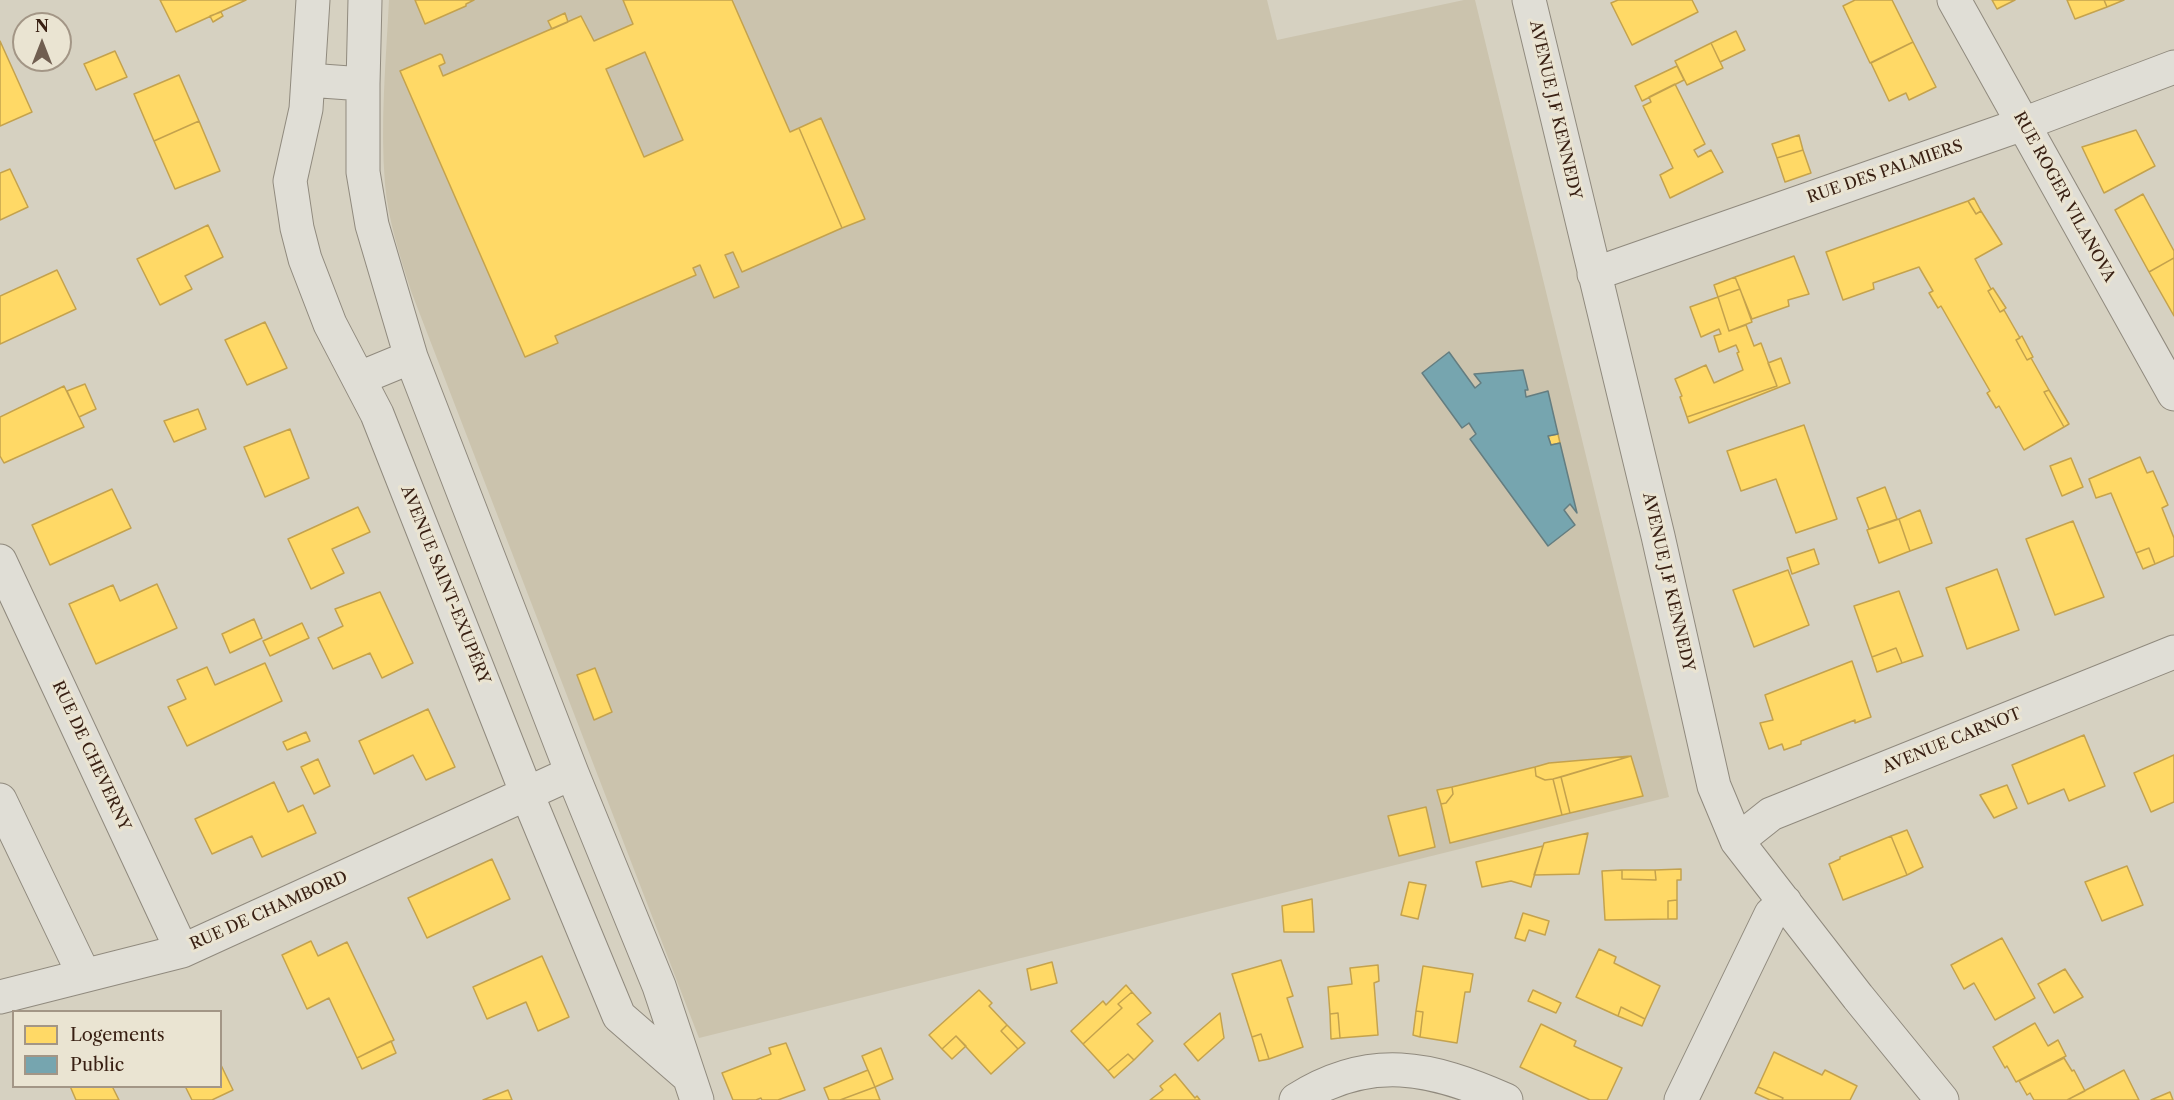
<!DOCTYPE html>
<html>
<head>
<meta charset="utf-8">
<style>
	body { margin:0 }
	#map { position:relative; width:2174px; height:1100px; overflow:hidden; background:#d6d1c1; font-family:"Libre Caslon Text",serif }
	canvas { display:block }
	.legend { position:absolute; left:12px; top:1010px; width:210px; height:78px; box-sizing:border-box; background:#eae4d2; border:2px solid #a39686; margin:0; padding:8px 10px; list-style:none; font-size:18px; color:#392013 }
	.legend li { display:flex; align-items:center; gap:12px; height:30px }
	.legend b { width:30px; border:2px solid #a39686 }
	.north { position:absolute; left:12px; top:12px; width:60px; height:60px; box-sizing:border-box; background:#eae4d2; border:2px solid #a39686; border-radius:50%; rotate:0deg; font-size:16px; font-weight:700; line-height:24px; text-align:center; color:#392013 }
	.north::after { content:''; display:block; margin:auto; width:21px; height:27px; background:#705e50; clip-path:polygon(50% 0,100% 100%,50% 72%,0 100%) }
</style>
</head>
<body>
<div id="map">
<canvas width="2174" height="1100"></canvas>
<ul class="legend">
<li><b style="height:16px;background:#ffd966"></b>Logements</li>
<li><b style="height:16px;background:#76a5af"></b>Public</li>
</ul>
<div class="north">N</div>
</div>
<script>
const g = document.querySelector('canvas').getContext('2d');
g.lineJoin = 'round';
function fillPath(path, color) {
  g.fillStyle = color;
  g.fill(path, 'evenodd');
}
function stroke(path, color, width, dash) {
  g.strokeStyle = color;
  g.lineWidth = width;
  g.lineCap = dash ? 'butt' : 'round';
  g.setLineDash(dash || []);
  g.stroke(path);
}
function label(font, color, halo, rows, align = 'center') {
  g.font = font + ' "Libre Caslon Text",serif';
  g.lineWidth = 6;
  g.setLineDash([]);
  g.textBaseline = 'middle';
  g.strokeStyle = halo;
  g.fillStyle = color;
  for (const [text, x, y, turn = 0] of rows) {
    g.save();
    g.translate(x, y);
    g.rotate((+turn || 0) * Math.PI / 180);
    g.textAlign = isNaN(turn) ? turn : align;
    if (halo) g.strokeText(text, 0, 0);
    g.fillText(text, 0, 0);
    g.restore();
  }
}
fillPath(new Path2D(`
	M389 0H1267L1277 40 1464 0H1475L1669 797 699 1038 411 291C400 256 388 220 385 184 380 123 386 61 389 0Z`), '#cbc3ad');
const homes = new Path2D(`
	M160 0H246L176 32Z
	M415 0H474L466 4V6L425 24Z
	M623 0H732L790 132 799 128 842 228 742 272 733 252 725 255 739 287 714 298 700 265 693 268 696 275 555 336 558 343 525 357 400 71 440 54 442 55 445 63 439 66 443 76 581 16 594 41 633 24ZM645 52 683 140 644 157 606 69Z
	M1618 0H1692L1698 12 1632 45 1611 3Z
	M1855 0H1892L1913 42 1870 63 1843 6Z
	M1992 0H2015L1997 9Z
	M2067 0H2104L2107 7 2075 19Z
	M2104 0H2124L2107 7Z
	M221 12 223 16 213 22 210 16Z
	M565 13 568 22 552 29 548 21Z
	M1736 31 1745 50 1720 62 1711 43Z
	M0 41 32 112 0 126Z
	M1913 42 1936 87 1909 100 1906 93 1889 101 1871 63Z
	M1711 43 1723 68 1687 85 1675 61Z
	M115 51 127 77 96 90 84 64Z
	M1677 66 1684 80 1642 101 1635 86Z
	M179 75 199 121 154 141 134 94Z
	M1675 84 1705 144 1694 150 1698 157 1711 150 1723 172 1670 198 1660 175 1673 168 1643 106 1651 102 1649 97Z
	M821 118 865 219 842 228 799 128Z
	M199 121 220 171 175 189 154 141Z
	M2136 130 2155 166 2104 193 2082 147Z
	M1799 135 1803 150 1777 158 1772 144Z
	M1803 150 1811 173 1785 182 1777 158Z
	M10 169 28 207 0 220V173Z
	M2143 194 2174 251V258L2149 272 2115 210Z
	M1974 198 1981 211 1976 214 1968 201Z
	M1968 201 1976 214 1981 211 2002 244 1975 259 1991 289 1988 291 2000 312 2004 310 2020 338 2016 340 2027 360 2031 358 2049 390 2044 392 2064 427 2024 450 1999 406 1996 408 1987 393 1990 391 1941 306 1938 308 1929 293 1933 291 1919 267 1873 283 1874 289 1843 300 1826 252Z
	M208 225 223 257 185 276 192 289 160 305 137 259Z
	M1794 256 1809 294 1788 300 1789 306 1752 319 1735 277Z
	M2174 258V316L2149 272Z
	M57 270 76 309 0 344V296Z
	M1735 277 1740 289 1718 297 1714 285Z
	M1993 288 2006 308 2000 312 1988 291Z
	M1740 289 1752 322 1729 331 1718 297Z
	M1718 297 1729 331 1746 325 1754 346 1761 343 1777 386 1687 417 1680 397 1682 396 1675 379 1706 365 1714 383 1743 370 1737 353 1739 352 1736 345 1719 352 1714 336 1721 334 1719 329 1701 337 1690 307Z
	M265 322 287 368 247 385 225 340Z
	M2022 336 2033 357 2027 360 2016 340Z
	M1781 358 1790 383 1689 423 1687 417 1777 386 1768 363Z
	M85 384 96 409 79 417 67 391Z
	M64 386 84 427 4 463 0 456V417Z
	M2049 390 2069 424 2064 427 2044 392Z
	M198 409 206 429 174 442 164 421Z
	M1804 425 1837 519 1796 533 1776 479 1741 491 1727 451Z
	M290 429 309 478 265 497 244 447Z
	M1558 434 1560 443 1551 445 1548 436Z
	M2140 457 2147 473 2153 471 2168 505 2162 508 2174 538V556L2155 564 2149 548 2136 553 2111 493 2096 498 2089 479Z
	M2071 458 2083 487 2062 496 2050 466Z
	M1885 487 1897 519 1869 529 1857 498Z
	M112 489 131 528 50 565 32 525Z
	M358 507 370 532 332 549 344 573 311 589 288 539Z
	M1920 510 1932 543 1910 551 1899 519Z
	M1899 519 1910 551 1879 563 1867 530Z
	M2073 521 2104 597 2055 615 2026 539Z
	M2149 548 2155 564 2143 569 2136 553Z
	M1814 549 1819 564 1792 574 1787 558Z
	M1997 569 2019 630 1967 649 1946 588Z
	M1788 570 1809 625 1754 647 1733 590Z
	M157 584 177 628 96 664 69 604 113 585 120 601Z
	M1899 591 1923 656 1902 663 1896 648 1872 657 1854 606Z
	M380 592 413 663 382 678 370 653 333 669 318 638 343 626 335 609Z
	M254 619 262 638 230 653 222 634Z
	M302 623 309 638 270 656 263 641Z
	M1896 648 1902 663 1877 672 1872 657Z
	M1852 661 1871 717 1855 723V720L1801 741V744L1784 750 1782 744 1769 749 1760 723 1773 720 1765 695Z
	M265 663 282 701 187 746 168 707 186 699 177 680 207 667 215 685Z
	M595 668 612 712 594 720 577 675Z
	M428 709 455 767 426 780 413 755 374 774 359 741Z
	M306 732 310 741 287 750 283 742Z
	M2084 735 2105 786 2069 801 2064 789 2028 804 2012 765Z
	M2174 755V802L2151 812 2134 773Z
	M1631 756 1643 796 1570 813 1561 777Z
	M1631 756 1553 779 1545 780 1536 776 1535 767 1549 763Z
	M318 759 330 786 314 794 301 767Z
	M1535 767 1536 776 1545 780 1553 779 1562 815 1450 843 1441 804 1446 803 1453 794 1452 787Z
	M1561 777 1570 813 1562 815 1553 779Z
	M274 782 288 812 303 805 316 833 262 857 252 836 212 854 195 819Z
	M2007 785 2017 808 1994 818 1980 795Z
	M1452 787 1453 794 1446 803 1441 804 1437 790Z
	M1426 807 1435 847 1399 856 1388 816Z
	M1907 830 1923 867 1907 875 1891 836Z
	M1588 833 1579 874 1534 875 1544 843Z
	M1891 836 1907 875 1843 900 1829 864 1840 859V857Z
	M1543 846 1531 887 1511 881 1482 887 1476 862Z
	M492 859 510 899 427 938 408 898Z
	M2127 866 2143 905 2102 921 2085 882Z
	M1681 869V880H1677V900L1668 901V919L1605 920 1602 871 1622 870V879L1656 880 1655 870Z
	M1622 870H1655L1656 880 1622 879Z
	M1409 882 1426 885 1418 919 1401 915Z
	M1312 899 1314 932H1284L1282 906Z
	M1677 900V919H1668V901Z
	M1523 913 1549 921 1545 935 1529 930 1525 941 1515 938Z
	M2002 938 2035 998 1995 1020 1974 983 1964 989 1951 965Z
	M311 941 318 956 347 942 394 1040 357 1058 329 998 307 1009 282 955Z
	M1599 949 1616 957 1614 963 1660 986 1645 1019 1621 1007 1618 1016 1576 997Z
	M542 956 569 1017 538 1031 526 1002 487 1019 473 987Z
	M1281 960 1293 996 1287 998 1303 1047 1269 1059 1261 1034 1252 1037 1232 974Z
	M1052 962 1057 983 1031 990 1027 969Z
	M1378 965 1379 981 1374 983 1378 1035 1340 1038 1338 1013 1330 1014 1328 987 1352 984 1350 968Z
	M1423 966 1473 974 1470 992H1465L1457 1043 1420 1037 1423 1012 1416 1011Z
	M2065 969 2083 997 2054 1013 2038 984Z
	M1126 985 1132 992 1118 1004 1122 1008 1083 1044 1071 1031 1103 1001 1106 1005Z
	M979 990 992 1003 989 1006 1007 1025 1001 1031 1018 1049 991 1074 956 1036 942 1049 929 1035Z
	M1533 990 1561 1003 1556 1013 1528 1001Z
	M1132 992 1151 1013 1137 1024 1153 1041 1134 1060 1128 1054 1108 1071 1083 1044 1122 1008 1118 1004Z
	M1621 1007 1645 1019 1642 1026 1618 1016Z
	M1416 1011 1423 1012 1420 1037 1413 1035Z
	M1220 1013 1224 1038 1198 1061 1184 1044Z
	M1338 1013 1340 1038 1331 1039 1330 1014Z
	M2035 1023 2048 1046 2058 1040 2066 1056 2016 1082 2007 1066 2005 1068 1993 1047Z
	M1541 1024 1576 1041 1574 1046 1622 1068 1607 1100H1590L1520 1067Z
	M1007 1025 1025 1043 1018 1049 1001 1031Z
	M1261 1034 1269 1059 1259 1061 1252 1037Z
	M956 1036 966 1046 952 1059 942 1049Z
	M391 1041 396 1053 362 1069 357 1058Z
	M786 1043 805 1090 778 1100H762L761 1098 756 1100H733L722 1073 771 1054 769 1048Z
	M881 1048 893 1079 875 1087 862 1056Z
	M1774 1052 1822 1075 1825 1070 1857 1086 1850 1100H1782L1783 1098 1758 1087Z
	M1128 1054 1134 1060 1114 1078 1108 1071Z
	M2064 1058 2072 1071 2074 1070 2085 1091 2067 1100H2034L2030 1093 2027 1095 2019 1081Z
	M220 1063 233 1090 212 1100H192L185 1086H220Z
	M868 1070 875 1087 840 1100H829L824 1088Z
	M2124 1070 2139 1100H2069V1099Z
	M1175 1074 1195 1098 1197 1096 1200 1100H1150L1163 1090 1160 1086Z
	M70 1086H112L119 1100H76Z
	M875 1087 880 1100H840Z
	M1758 1087 1783 1098 1782 1100H1770L1755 1093Z
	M508 1090 512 1100H483Z
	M2170 1092 2173 1100H2151Z`);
fillPath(homes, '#ffd966');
stroke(homes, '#c4a24d', 1.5);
const public = new Path2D(`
	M1449 352 1475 388 1481 383 1474 374 1523 370 1528 390H1525L1526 397 1548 391 1558 434 1548 436 1551 445 1560 443 1577 513 1570 504 1564 510 1575 525 1548 546 1470 439 1476 434 1469 423 1462 428 1422 373Z`);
fillPath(public, '#76a5af');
stroke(public, '#647d80', 1.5);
const minor = new Path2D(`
	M313 0 306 109 290 181 297 228 305 259 330 324 377 414 527 794 619 1016 688 1076
	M365 0 363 84V172L372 225 411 357 572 773 659 986 697 1100
	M1529 0 1658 536 1714 786 1737 841 1858 997 1942 1100
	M1954 0 2174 394
	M308 80 363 84
	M1594 274 2023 124 2174 67
	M360 378 411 357
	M0 561 182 951
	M0 800 84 975
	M1737 841 1771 814 2174 652
	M0 997 182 951 572 773
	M1296 1100C1370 1053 1431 1067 1506 1100
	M1681 1100 1771 914 1785 902`);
stroke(minor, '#908a7e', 35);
stroke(minor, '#e0ded6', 33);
label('16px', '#392013', '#eae4d2', [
	["AVENUE J.F KENNEDY",1555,110,77],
	["RUE DES PALMIERS",1885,172,-19],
	["RUE ROGER VILANOVA",2064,197,61],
	["AVENUE J.F KENNEDY",1668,582,77],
	["AVENUE SAINT-EXUPÉRY",445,585,68],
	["AVENUE CARNOT",1952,741,-22],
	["RUE DE CHEVERNY",91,756,65],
	["RUE DE CHAMBORD",269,911,-24]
]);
</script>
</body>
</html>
